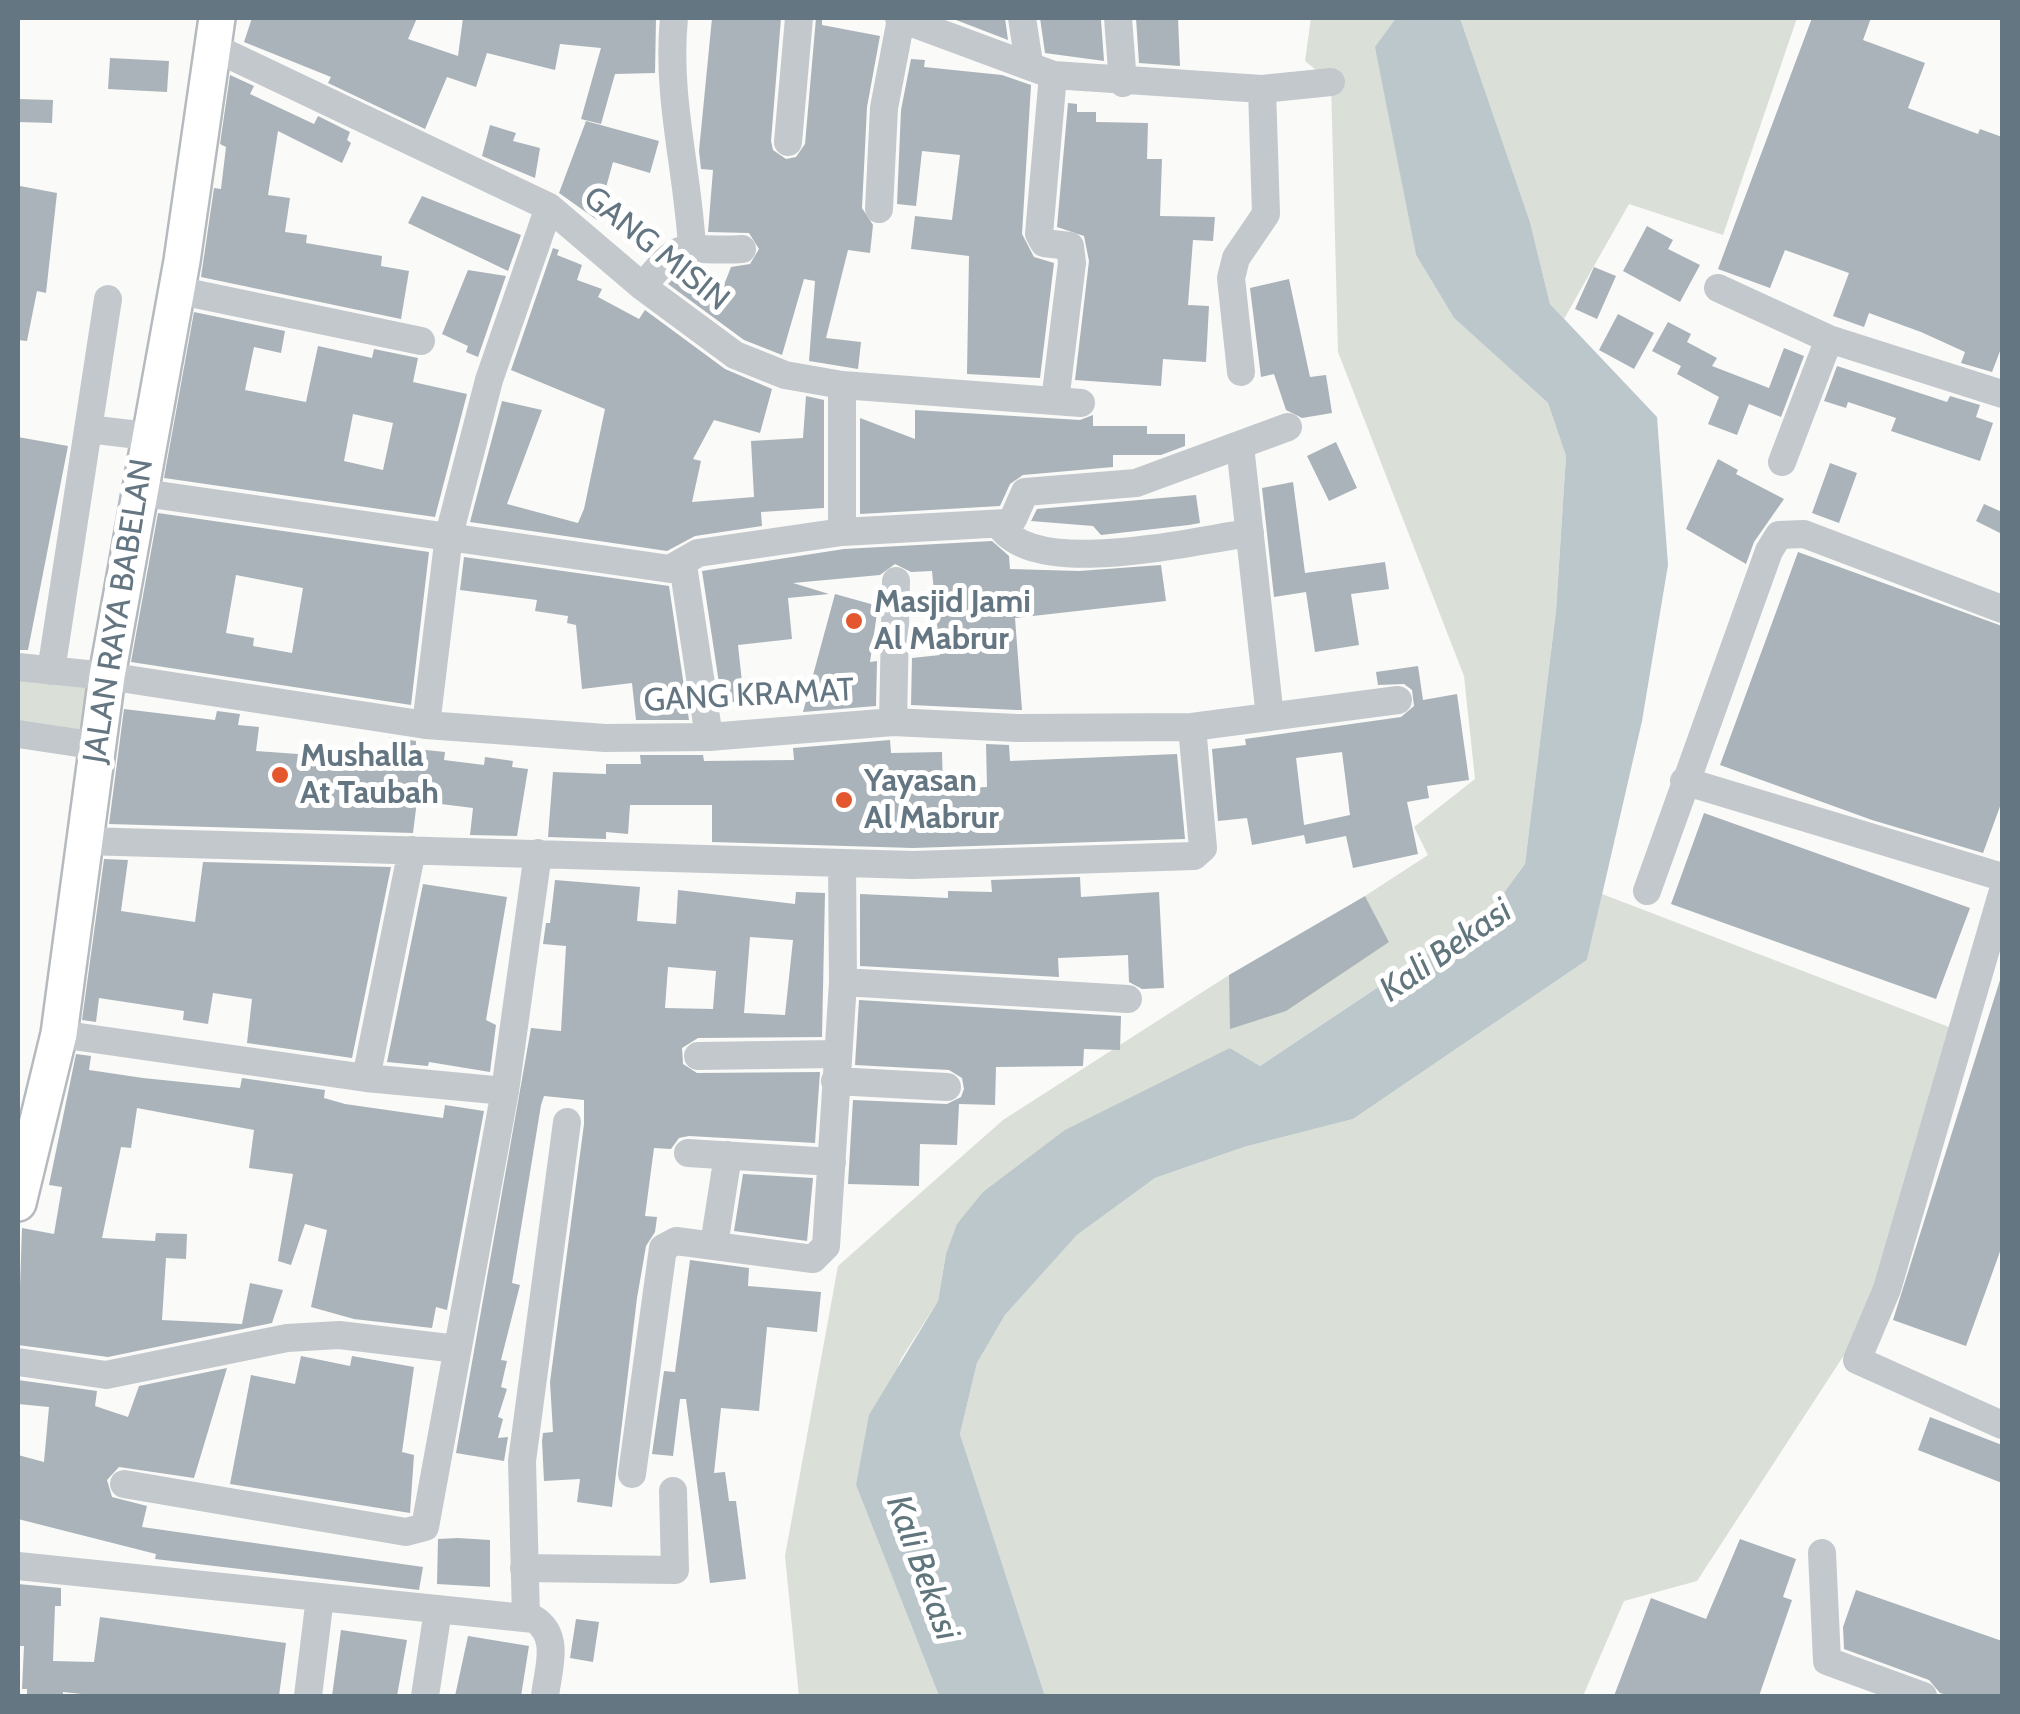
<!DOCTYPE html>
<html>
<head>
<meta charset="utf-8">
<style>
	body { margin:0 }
	#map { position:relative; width:2020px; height:1714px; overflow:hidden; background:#fafaf8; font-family:Cabin,sans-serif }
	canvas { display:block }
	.frame { position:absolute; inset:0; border:20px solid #657683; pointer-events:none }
</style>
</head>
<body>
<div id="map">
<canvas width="2020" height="1714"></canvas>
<div class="frame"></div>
</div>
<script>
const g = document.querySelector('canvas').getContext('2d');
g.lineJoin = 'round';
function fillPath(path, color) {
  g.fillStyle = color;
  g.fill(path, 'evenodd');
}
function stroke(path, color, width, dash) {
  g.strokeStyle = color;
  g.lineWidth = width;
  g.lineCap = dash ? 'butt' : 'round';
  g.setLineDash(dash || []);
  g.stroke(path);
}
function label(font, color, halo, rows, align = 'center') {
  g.font = font + ' Cabin,sans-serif';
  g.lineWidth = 10;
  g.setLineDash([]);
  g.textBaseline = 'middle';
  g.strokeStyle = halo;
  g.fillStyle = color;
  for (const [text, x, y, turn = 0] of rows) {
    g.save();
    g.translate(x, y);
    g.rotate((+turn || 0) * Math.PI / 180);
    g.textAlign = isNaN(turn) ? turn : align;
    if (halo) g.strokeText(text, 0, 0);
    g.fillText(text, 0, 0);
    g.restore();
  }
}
fillPath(new Path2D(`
	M1311 18H1396L1376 47 1416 255 1454 318 1548 403 1566 456 1556 611 1525 864 1489 913 1260 1066 1230 1048 946 1254 938 1301 901 1359 856 1485 939 1696H799L785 1556 838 1266 1003 1120 1229 975 1389 942 1365 896 1428 855 1414 827 1475 779 1464 676 1338 352 1331 82 1305 61Z
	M1460 18H1797L1723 235 1629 204 1564 319 1550 304 1530 222Z
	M18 667 107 676 98 746 18 734Z
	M1602 894 1962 1032 1887 1289 1697 1581 1624 1601 1583 1696H1045L960 1434 977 1363 1005 1315 1077 1235 1155 1178 1244 1147 1353 1119 1587 960Z`), '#dadfd7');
fillPath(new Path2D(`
	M1396 18H1460L1530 222 1550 304 1657 417 1668 565 1642 721 1587 960 1353 1119 1244 1147 1155 1178 1077 1235 1005 1315 977 1363 960 1434 1045 1696H939L856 1485 869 1415 938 1301 946 1254 957 1224 983 1192 1065 1130 1230 1048 1260 1066 1489 913 1525 864 1556 611 1566 456 1548 403 1454 318 1416 255 1375 47Z`), '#bbc7cb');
fillPath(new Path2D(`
	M252 18H417L408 39 458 56 463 18H656L655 73 615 74 601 124 581 119 601 48 560 44 555 70 487 53 476 87 447 77 425 129 328 83 331 77 244 42Z
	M712 18H781L771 141 773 150 786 159 796 157 805 144 816 18H822V25L880 36 867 107 862 208 873 225 870 253 848 250 826 338 861 342 858 369 809 361 815 281 804 279 782 355 744 340 668 284 682 270 720 295 731 267 750 264 759 249 749 233 708 232 713 170 701 169 699 151Z
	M1005 18 1008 40 956 20Z
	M1040 18 1101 20 1104 61 1045 53Z
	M1136 18H1178L1180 66 1139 63Z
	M1812 18H1871L1863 40 1925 63 1908 108 1978 134 1980 129 2002 137V346L1992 372 1961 363 1965 352 1921 332 1869 313 1864 327 1833 316 1849 273 1785 250 1770 288 1718 269Z
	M110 58 169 61 167 92 108 89Z
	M911 59 925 60 924 67 1002 75 1031 85 1022 234 1034 257 1054 263 1040 378 967 374 969 256 911 249 915 216 952 220 960 155 922 151 916 206 897 204 901 110Z
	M230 75 254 86 250 94 314 124 318 116 350 132 347 140 351 143 342 163 278 131 268 195 290 198 285 232 307 235 306 243 382 256 381 266 409 271 401 319 201 277 214 188 221 189 226 147 220 144Z
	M18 99 53 100 52 123 18 122Z
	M1068 103 1077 104V112H1096V122L1148 123 1147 159H1162L1160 216 1215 217 1213 241 1193 240 1188 305 1209 306 1206 362 1163 359 1161 386 1075 380 1089 261 1084 236 1057 227Z
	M586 121 659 141 650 173 613 162 597 220 559 193Z
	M490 125 516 133 513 141 540 148 535 178 482 156Z
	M20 186 57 193 46 293 37 291 27 341 18 340Z
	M422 196 521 235 508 271 408 223Z
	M1647 226 1673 240 1668 249 1700 265 1680 302 1623 271Z
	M553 248 559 250 557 255 582 265 577 280 602 289 598 297 639 319 645 310 725 369 772 389 760 433 714 420 693 459 701 461 692 502 754 497 751 441 803 438 806 396 824 400V508L761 512 762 526 695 536 667 551 470 522 502 401 542 410 507 504 578 523 584 509 605 409 511 370Z
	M1594 267 1616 276 1597 319 1575 309Z
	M468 270 506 276 478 357 466 352 468 346 442 334Z
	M1289 279 1310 377 1326 375 1332 413 1302 418 1286 410 1274 374 1261 377 1250 288Z
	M194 312 285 331 281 353 254 347 245 390 306 402 318 346 372 358 374 349 418 358 413 382 467 394 435 517 164 478ZM353 414 393 423 383 470 344 461Z
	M1618 314 1654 333 1634 369 1599 350Z
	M1668 322 1691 334 1687 342 1717 358 1712 366 1769 388 1784 348 1804 356 1781 417 1749 404 1737 435 1708 424 1719 397 1677 374 1681 366 1652 351Z
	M1837 366 1947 402 1950 396 1980 405 1976 417 1993 423 1980 461 1891 431 1896 418 1848 402 1846 408 1824 401Z
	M915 410 1080 420 1093 415V426H1147V434H1185V446L1161 455H1113V467L1023 475 1010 484 1000 506 860 514V418L915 439Z
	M18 437 68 446 28 650H18Z
	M1336 442 1357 488 1329 501 1307 456Z
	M1718 459 1738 470 1736 474 1784 499 1754 542 1746 564 1686 529Z
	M1830 463 1857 473 1839 523 1812 513Z
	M1293 482 1305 573 1385 562 1389 589 1351 594 1359 645 1315 652 1306 592 1274 597 1262 488Z
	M1196 495 1200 523 1189 525 1101 535 1093 526 1031 521 1037 509Z
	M1984 504 2002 512V534L1976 521Z
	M158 513 429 552 411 705 131 662ZM236 575 303 588 292 653 253 646 254 638 226 633Z
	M992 541 1009 556 1010 569 1079 571 1161 565 1166 601 1015 618 1022 710H1017L911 705 912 658 940 655 932 571 911 572 895 564 880 575 793 583 829 594 788 598 792 639 738 645 744 701 722 703 702 571 844 549Z
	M1798 552 2002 626V801L1983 853 1872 820 1720 765Z
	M464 557 669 586 689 720H636L632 683 582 689 576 625 567 623 568 616 535 611 537 600 460 590Z
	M835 594 878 606 870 662 877 661 876 706 803 712Z
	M1418 666 1423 700 1457 694 1469 780 1427 786 1429 798 1407 802 1418 854 1353 868 1346 836 1306 844 1304 835 1252 845 1247 818 1218 821 1212 749 1246 745 1245 739 1401 717 1414 706 1412 690 1404 684 1378 685 1376 672ZM1342 752 1350 815 1304 825 1296 758Z
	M124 709 215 720 217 711 240 714 238 725 259 727 256 751 353 758 354 750 388 755 390 737 416 741V749L445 752 444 760 484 765 485 757 513 761 512 767 528 769 517 836 470 835 473 808 417 801 413 833 109 824Z
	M890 740 891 753 942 752 943 789 987 787 986 744 1009 745 1010 761 1177 754 1185 839 913 848 712 842V805H630L628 834 606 832V839L548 837 553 772 606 774V764H641L640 755H703L704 761 794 760 793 748Z
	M1704 813 1970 908 1936 999 1671 904Z
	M104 859 128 860 121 911 195 922 203 862 391 867 352 1058 247 1043 252 999 213 993 208 1024 183 1020 184 1011 99 998 96 1022 82 1020Z
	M1080 877 1081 897 1159 892 1164 988 1142 989 1129 982 1128 955 1058 958 1059 977 860 966V894L948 898V891L992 892 991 880Z
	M555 880 640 887 637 921 676 924 678 890 795 904 796 892 825 893 822 1037 698 1038 682 1048 683 1064 697 1073 820 1072 815 1143 689 1136 679 1138 671 1149 654 1148 645 1216 657 1217 655 1232 646 1246 637 1298 612 1507 577 1502 580 1479 544 1481 542 1441 543 1433 553 1432 550 1382 584 1124V1100L544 1096 541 1105 512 1283 520 1285 501 1360 507 1361 501 1387 507 1389 498 1417 503 1419 498 1438 508 1437 504 1461 456 1453 531 1028 561 1031 566 946 543 944 546 923H550ZM750 937 793 940 785 1015 744 1013ZM668 967 716 971 713 1009 665 1008Z
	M423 884 507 897 486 1020 496 1025 490 1072 429 1062 428 1066 387 1062Z
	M1365 896 1389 942 1286 1011 1230 1029 1229 975Z
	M2000 980 2002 1246 1966 1346 1893 1320Z
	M859 1000 1121 1016 1120 1050 1084 1049 1083 1066 996 1067 995 1105 959 1104 957 1145 920 1144 919 1186 848 1184 853 1100 947 1104 961 1097 964 1089 962 1078 949 1070 855 1065Z
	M76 1054 91 1056 89 1070 143 1078 240 1088 242 1078 325 1090 324 1098 345 1104 443 1118 445 1105 484 1111 447 1310 436 1307 432 1328 354 1319 311 1307 327 1230 305 1224 291 1265 278 1261 293 1174 249 1168 254 1130 137 1108 131 1148 121 1147 102 1238 155 1241 156 1233 187 1234 186 1259 166 1258 162 1320 242 1324 250 1283 283 1290 272 1323 108 1357 18 1345 22 1228 54 1234 62 1187 49 1185Z
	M743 1174 813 1178 807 1241 734 1231Z
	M690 1260 749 1268 748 1286 821 1292 817 1332 767 1327 759 1411 721 1408 714 1473 725 1472 729 1501H736L746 1579 710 1583 686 1399H680L673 1456 652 1454 664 1371 675 1372Z
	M301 1356 350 1366 352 1356 414 1367 402 1452 414 1455 410 1513 230 1484 251 1375 295 1384Z
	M227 1368 194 1478 119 1467 107 1480 112 1497 147 1506 142 1527 423 1567 419 1590 155 1559 156 1554 18 1519V1455L44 1462 49 1407 18 1404V1380L97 1391 95 1406 128 1417 139 1386Z
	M1930 1417 2002 1445V1483L1918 1450Z
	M458 1538 490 1540V1587L437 1584 438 1539Z
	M1740 1539 1796 1559 1783 1597 1792 1600 1759 1696H1614L1651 1598 1706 1619Z
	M18 1584 61 1588V1606H55L53 1661 94 1662 100 1617 286 1643 279 1696H100L63 1692V1696H27V1689H22L24 1646H18Z
	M1856 1590 2002 1641V1696H1951L1940 1693 1929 1680 1844 1649 1843 1627Z
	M576 1619 599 1622 593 1662 570 1658Z
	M341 1630 407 1640 397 1696H332Z
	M468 1636 529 1646 521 1696H455Z`), '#aab3b9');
const major = new Path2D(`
	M18 1203 59 1034 107 676 182 261 217 18`);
stroke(major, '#b5babe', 40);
stroke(new Path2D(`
	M674 18C666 96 688 171 692 248
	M899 18 1053 75 1262 89 1331 82
	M1022 18 1029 63
	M1118 18 1123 83
	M215 48 549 207 643 287 735 355 785 375 842 385 1081 403
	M1053 75 1039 234 1044 243 1070 246 1072 263 1055 401
	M788 142 799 18
	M879 209 884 108 901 19
	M643 287C682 234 684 253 742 249
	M1718 288 1829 339 2002 394
	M176 290 421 341
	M1241 372 1231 278 1236 258 1266 214 1262 89
	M842 385V532
	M88 429 147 436
	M1240 446 1270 717
	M1782 462 1829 339
	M137 492 670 569 698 553 842 532 1006 523 1013 519 1025 492 1136 483 1288 427
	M999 524C1032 581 1194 540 1250 533
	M683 565 709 737
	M18 667 107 676 426 725 605 738 709 737 893 722 1017 728 1192 727 1398 700
	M51 671 108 299
	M893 722 896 581
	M426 725 449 535 489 380 549 207
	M18 734 98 746
	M1684 781 2002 877
	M84 841 913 865 1194 856 1203 848 1192 727
	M1647 891 1769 551 1779 535 1804 534 2002 609
	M2002 894 1887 1289 1857 1360 2002 1425
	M843 982 1128 999
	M59 1034 366 1078 505 1091
	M698 1056 836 1054
	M366 1078 412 850
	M835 1081 947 1087
	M688 1153 832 1162
	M714 1245 728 1155
	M18 1362 106 1375 287 1338 339 1335 457 1349
	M632 1474 663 1248 676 1241 813 1259 826 1246 843 982 842 863
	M124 1484 406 1532 425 1527 505 1091 538 853
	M1822 1553 1827 1661 1923 1696
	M18 1566 534 1619C561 1636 548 1669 545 1696
	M524 1568 675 1570 673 1491
	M526 1617 522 1461 567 1122
	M308 1696 320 1597
	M425 1696 438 1610`), '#c3c8cc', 28);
stroke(major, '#fff', 35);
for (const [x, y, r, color] of [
	[854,621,10,"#e4572e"],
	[280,775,10,"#e4572e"],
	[844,800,10,"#e4572e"]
]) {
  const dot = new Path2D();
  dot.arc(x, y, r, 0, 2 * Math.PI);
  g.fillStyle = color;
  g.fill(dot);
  stroke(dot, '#fff', 4);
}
label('32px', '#657683', '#fff', [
	["GANG MISIN",656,249,39],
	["JALAN RAYA BABELAN",119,611,-81],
	["GANG KRAMAT",749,696,-3]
]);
label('bold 32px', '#657683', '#fff', [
	["Masjid Jami",874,603],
	["Al Mabrur",874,640],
	["Mushalla",300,757],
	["At Taubah",300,794],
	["Yayasan",864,782],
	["Al Mabrur",864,819]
], 'left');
label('italic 35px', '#60757c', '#fff', [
	["Kali Bekasi",1446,951,-35],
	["Kali Bekasi",922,1568,70]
]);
</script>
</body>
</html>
